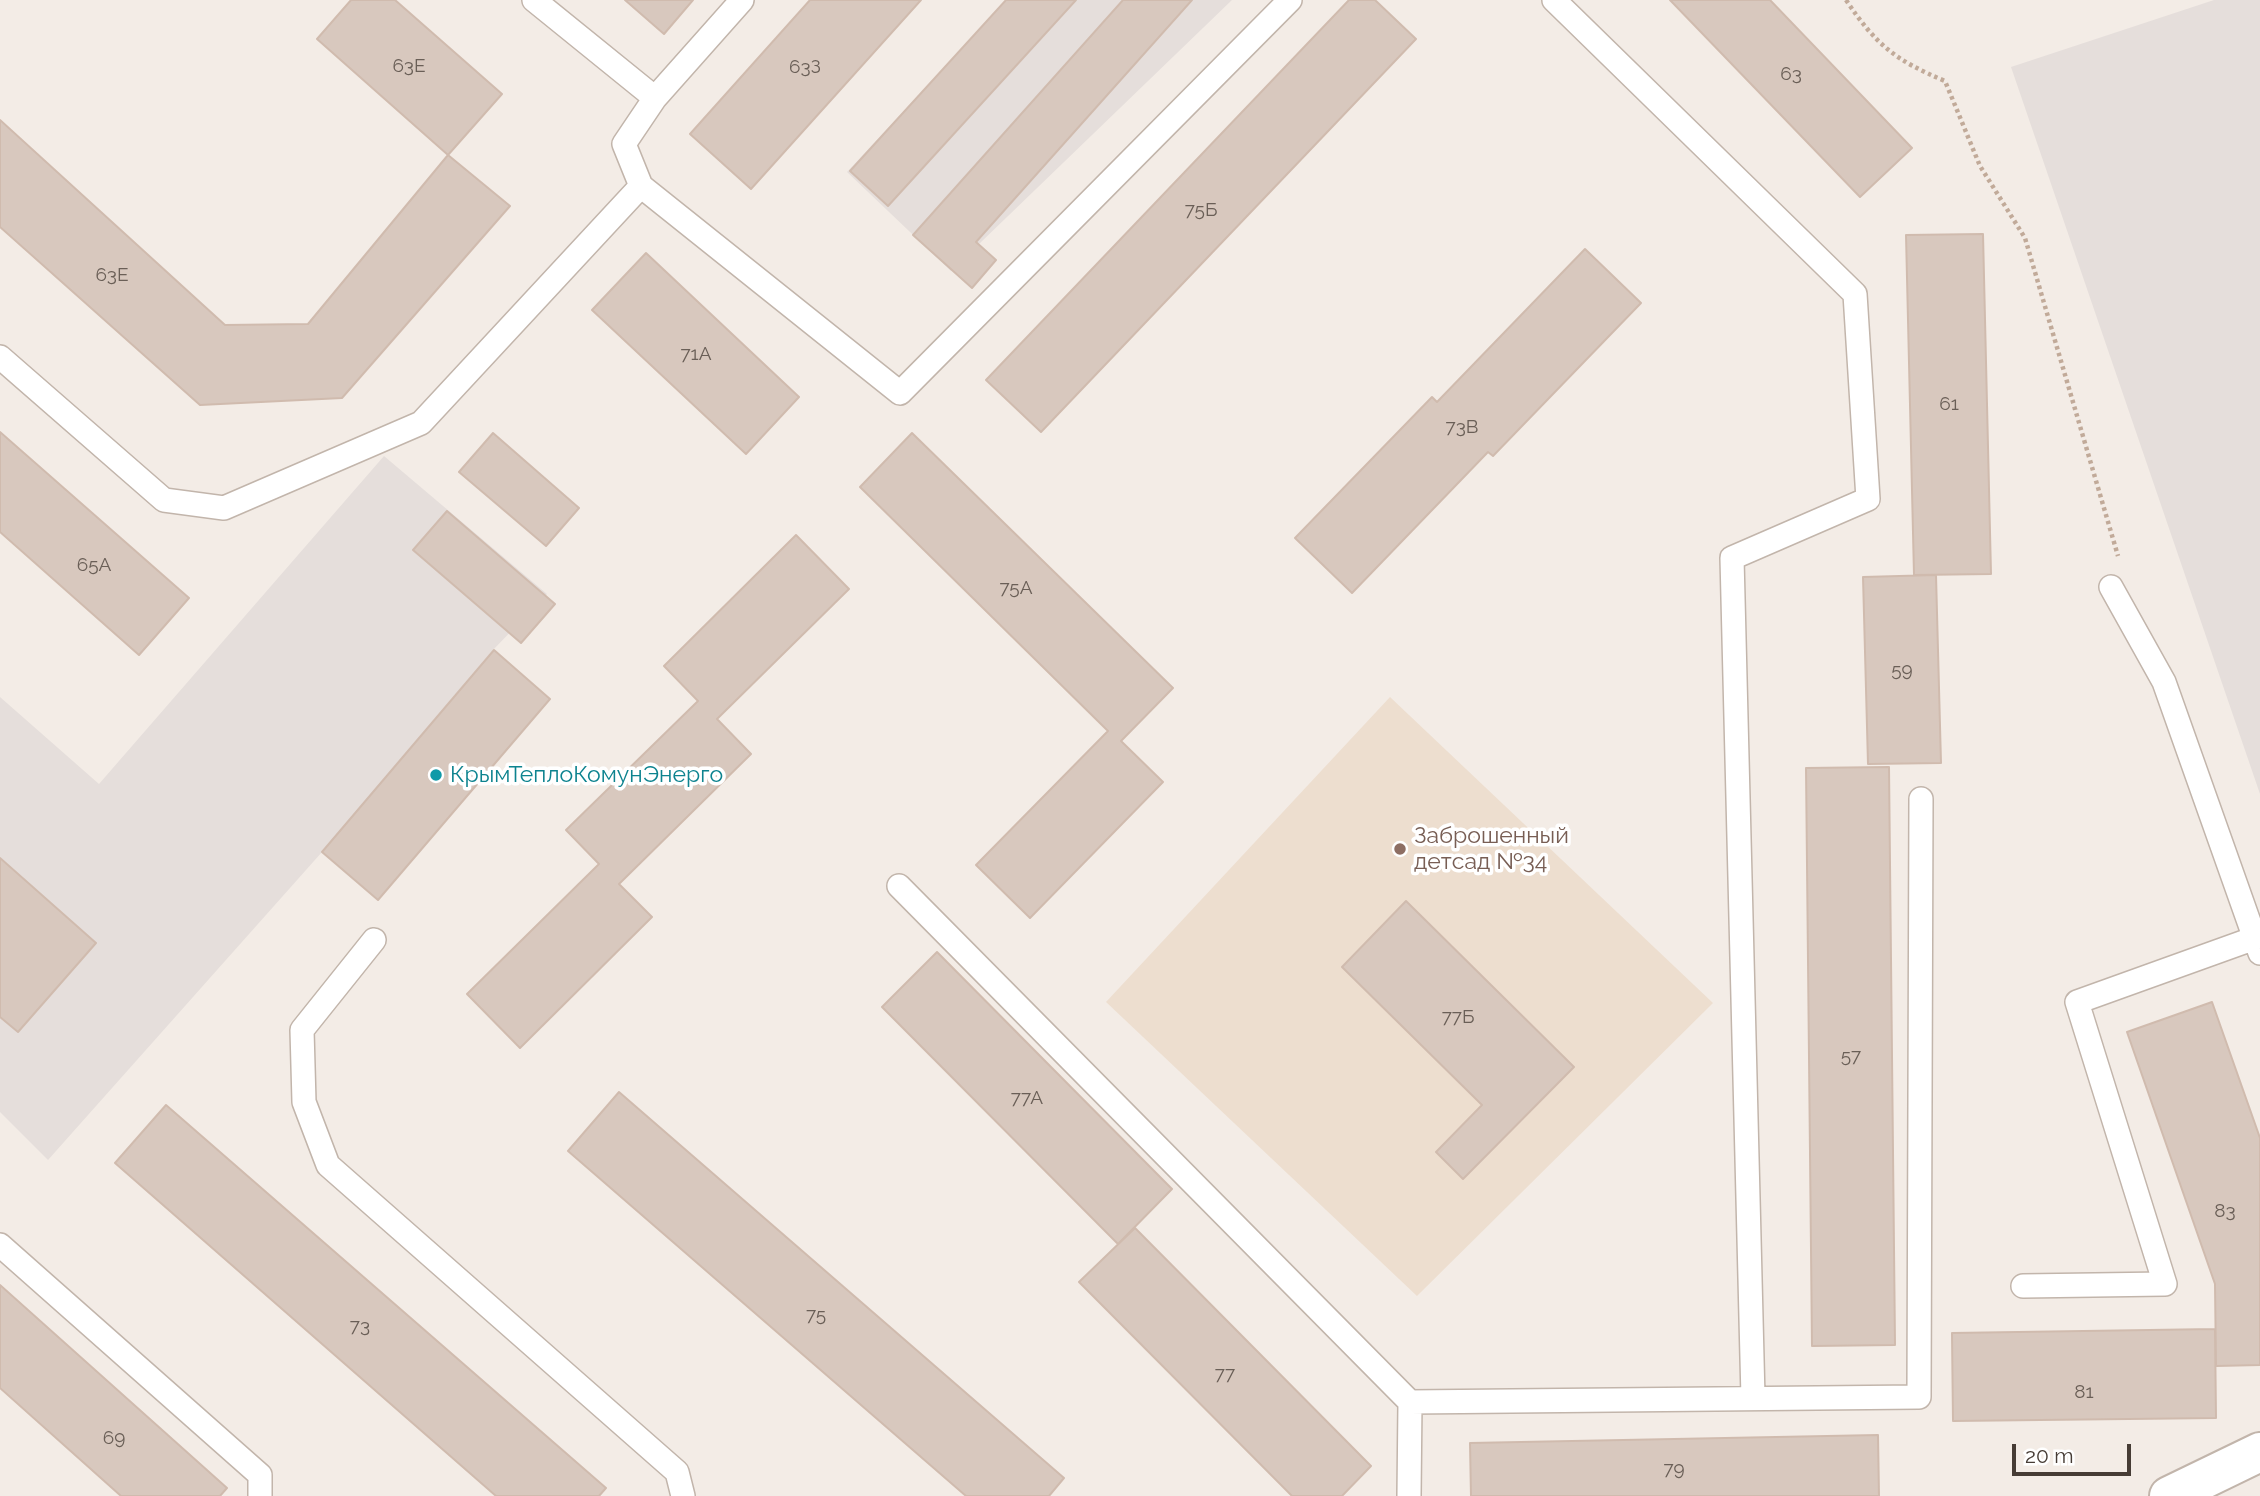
<!DOCTYPE html>
<html>
<head>
<meta charset="utf-8">
<style>
	body { margin:0 }
	#map { position:relative; width:2260px; height:1496px; overflow:hidden; background:#f3ece6; font-family:Raleway,sans-serif }
	canvas { display:block }
	.scale { position:absolute; left:2012px; top:1444px; width:119px; height:32px; box-sizing:border-box; border:4px solid #463c35; border-top:0; padding-left:9px; font-size:21px; line-height:24px; white-space:nowrap; color:#463c35; -webkit-text-stroke:5px #fff; paint-order:stroke }
</style>
</head>
<body>
<div id="map">
<canvas width="2260" height="1496"></canvas>
<div class="scale">20 m</div>
</div>
<script>
const g = document.querySelector('canvas').getContext('2d');
g.lineJoin = 'round';
function fillPath(path, color) {
  g.fillStyle = color;
  g.fill(path, 'evenodd');
}
function stroke(path, color, width, dash) {
  g.strokeStyle = color;
  g.lineWidth = width;
  g.lineCap = dash ? 'butt' : 'round';
  g.setLineDash(dash || []);
  g.stroke(path);
}
function label(font, color, halo, rows, align = 'center') {
  g.font = font + ' Raleway,sans-serif';
  g.lineWidth = 7;
  g.setLineDash([]);
  g.textBaseline = 'middle';
  g.strokeStyle = halo;
  g.fillStyle = color;
  for (const [text, x, y, turn = 0] of rows) {
    g.save();
    g.translate(x, y);
    g.rotate((+turn || 0) * Math.PI / 180);
    g.textAlign = isNaN(turn) ? turn : align;
    if (halo) g.strokeText(text, 0, 0);
    g.fillText(text, 0, 0);
    g.restore();
  }
}
fillPath(new Path2D(`
	M1007 0H1232L951 271 847 172Z
	M2214 0H2260V794L2011 67Z
	M384 456 547 594 493 650 322 852 48 1160 0 1112V697L99 784Z`), '#e5dedb');
fillPath(new Path2D(`
	M1390 697 1713 1003 1417 1296 1106 1002Z`), '#eddecf');
const building = new Path2D(`
	M351 0H395L502 94 448 155 317 39Z
	M625 0H693L664 34Z
	M810 0H921L751 189 690 134Z
	M1006 0H1076L888 206 850 171Z
	M1123 0H1192L976 242 996 260 972 288 913 235Z
	M1349 0H1375L1416 39 1041 432 986 380Z
	M1670 0H1770L1912 148 1860 197Z
	M0 120 225 325 308 324 448 155 510 206 342 398 200 405 0 227Z
	M1983 234 1991 574 1914 575 1906 235Z
	M1585 249 1641 303 1493 456 1488 452 1352 593 1295 538 1432 397 1437 402Z
	M646 253 799 397 746 454 592 310Z
	M0 432 189 598 139 655 0 532Z
	M493 433 579 508 546 546 459 472Z
	M912 433 1173 688 1121 741 1163 782 1030 918 976 865 1108 731 860 487Z
	M447 511 555 604 521 643 413 550Z
	M796 535 849 589 717 719 751 754 619 884 652 917 520 1048 467 994 599 864 566 830 698 701 664 666Z
	M1936 575 1941 763 1868 764 1863 577Z
	M494 650 550 699 378 900 322 852Z
	M1889 767 1895 1345 1812 1346 1806 768Z
	M0 858 96 943 18 1032 0 1017Z
	M1406 901 1574 1067 1463 1179 1436 1152 1482 1105 1342 967Z
	M937 952 1172 1189 1118 1244 882 1007Z
	M2212 1002 2260 1138V1365L2216 1366 2215 1284 2127 1032Z
	M619 1092 1064 1478 1049 1496H966L568 1151Z
	M166 1105 606 1488 599 1496H496L115 1163Z
	M1135 1228 1371 1466 1342 1496H1292L1079 1282Z
	M0 1285 227 1488 220 1496H121L0 1388Z
	M2215 1329 2216 1418 1953 1421 1952 1333Z
	M1878 1435 1879 1496H1471L1470 1443Z`);
fillPath(building, '#d8c8be');
stroke(building, '#d0bbae', 2);
const service = new Path2D(`
	M534 0 655 98
	M1554 0 1855 294 1868 499 1732 558 1753 1398
	M641 186 624 144 655 98 742 0
	M0 357 164 500 224 508 421 423 641 186 900 393 1290 0
	M2111 587 2164 682 2260 953
	M899 886 1410 1402
	M374 940 302 1030 304 1102 328 1165 677 1472 683 1496
	M0 1245 260 1475V1496
	M2023 1286 2165 1284 2077 1002 2255 938
	M1409 1496 1410 1402 1919 1397 1921 799`);
const tertiary = new Path2D(`
	M2169 1496 2260 1452`);
stroke(service, '#c2b5ab', 26);
stroke(tertiary, '#c2b5ab', 42);
stroke(new Path2D(`
	M1846 0C1876 45 1895 60 1945 81L1980 166 2025 238 2118 556`), '#c1aa99', 4.5, [3.5, 3.5]);
stroke(service, '#fff', 23);
stroke(tertiary, '#fff', 38);
for (const [x, y, r, color] of [
	[436,775,7,"#0f9aa8"],
	[1400,849,7,"#8d6e63"]
]) {
  const dot = new Path2D();
  dot.arc(x, y, r, 0, 2 * Math.PI);
  g.fillStyle = color;
  g.fill(dot);
  stroke(dot, '#fff', 2.5);
}
label('19px', '#6a5f57', null, [
	["63Е",409,66],
	["63З",805,67],
	["63",1791,74],
	["75Б",1201,210],
	["63Е",112,275],
	["71А",696,354],
	["61",1949,404],
	["73В",1462,427],
	["65А",94,565],
	["75А",1016,588],
	["59",1902,670],
	["77Б",1458,1017],
	["57",1851,1056],
	["77А",1027,1098],
	["83",2225,1211],
	["75",816,1315],
	["73",360,1326],
	["77",1225,1374],
	["81",2084,1392],
	["69",114,1438],
	["79",1674,1469]
]);
label('23px', '#0d838f', '#fff', [
	["КрымТеплоКомунЭнерго",450,775]
], 'left');
label('23px', '#785e54', '#fff', [
	["Заброшенный",1414,836],
	["детсад №34",1414,862]
], 'left');
</script>
</body>
</html>
